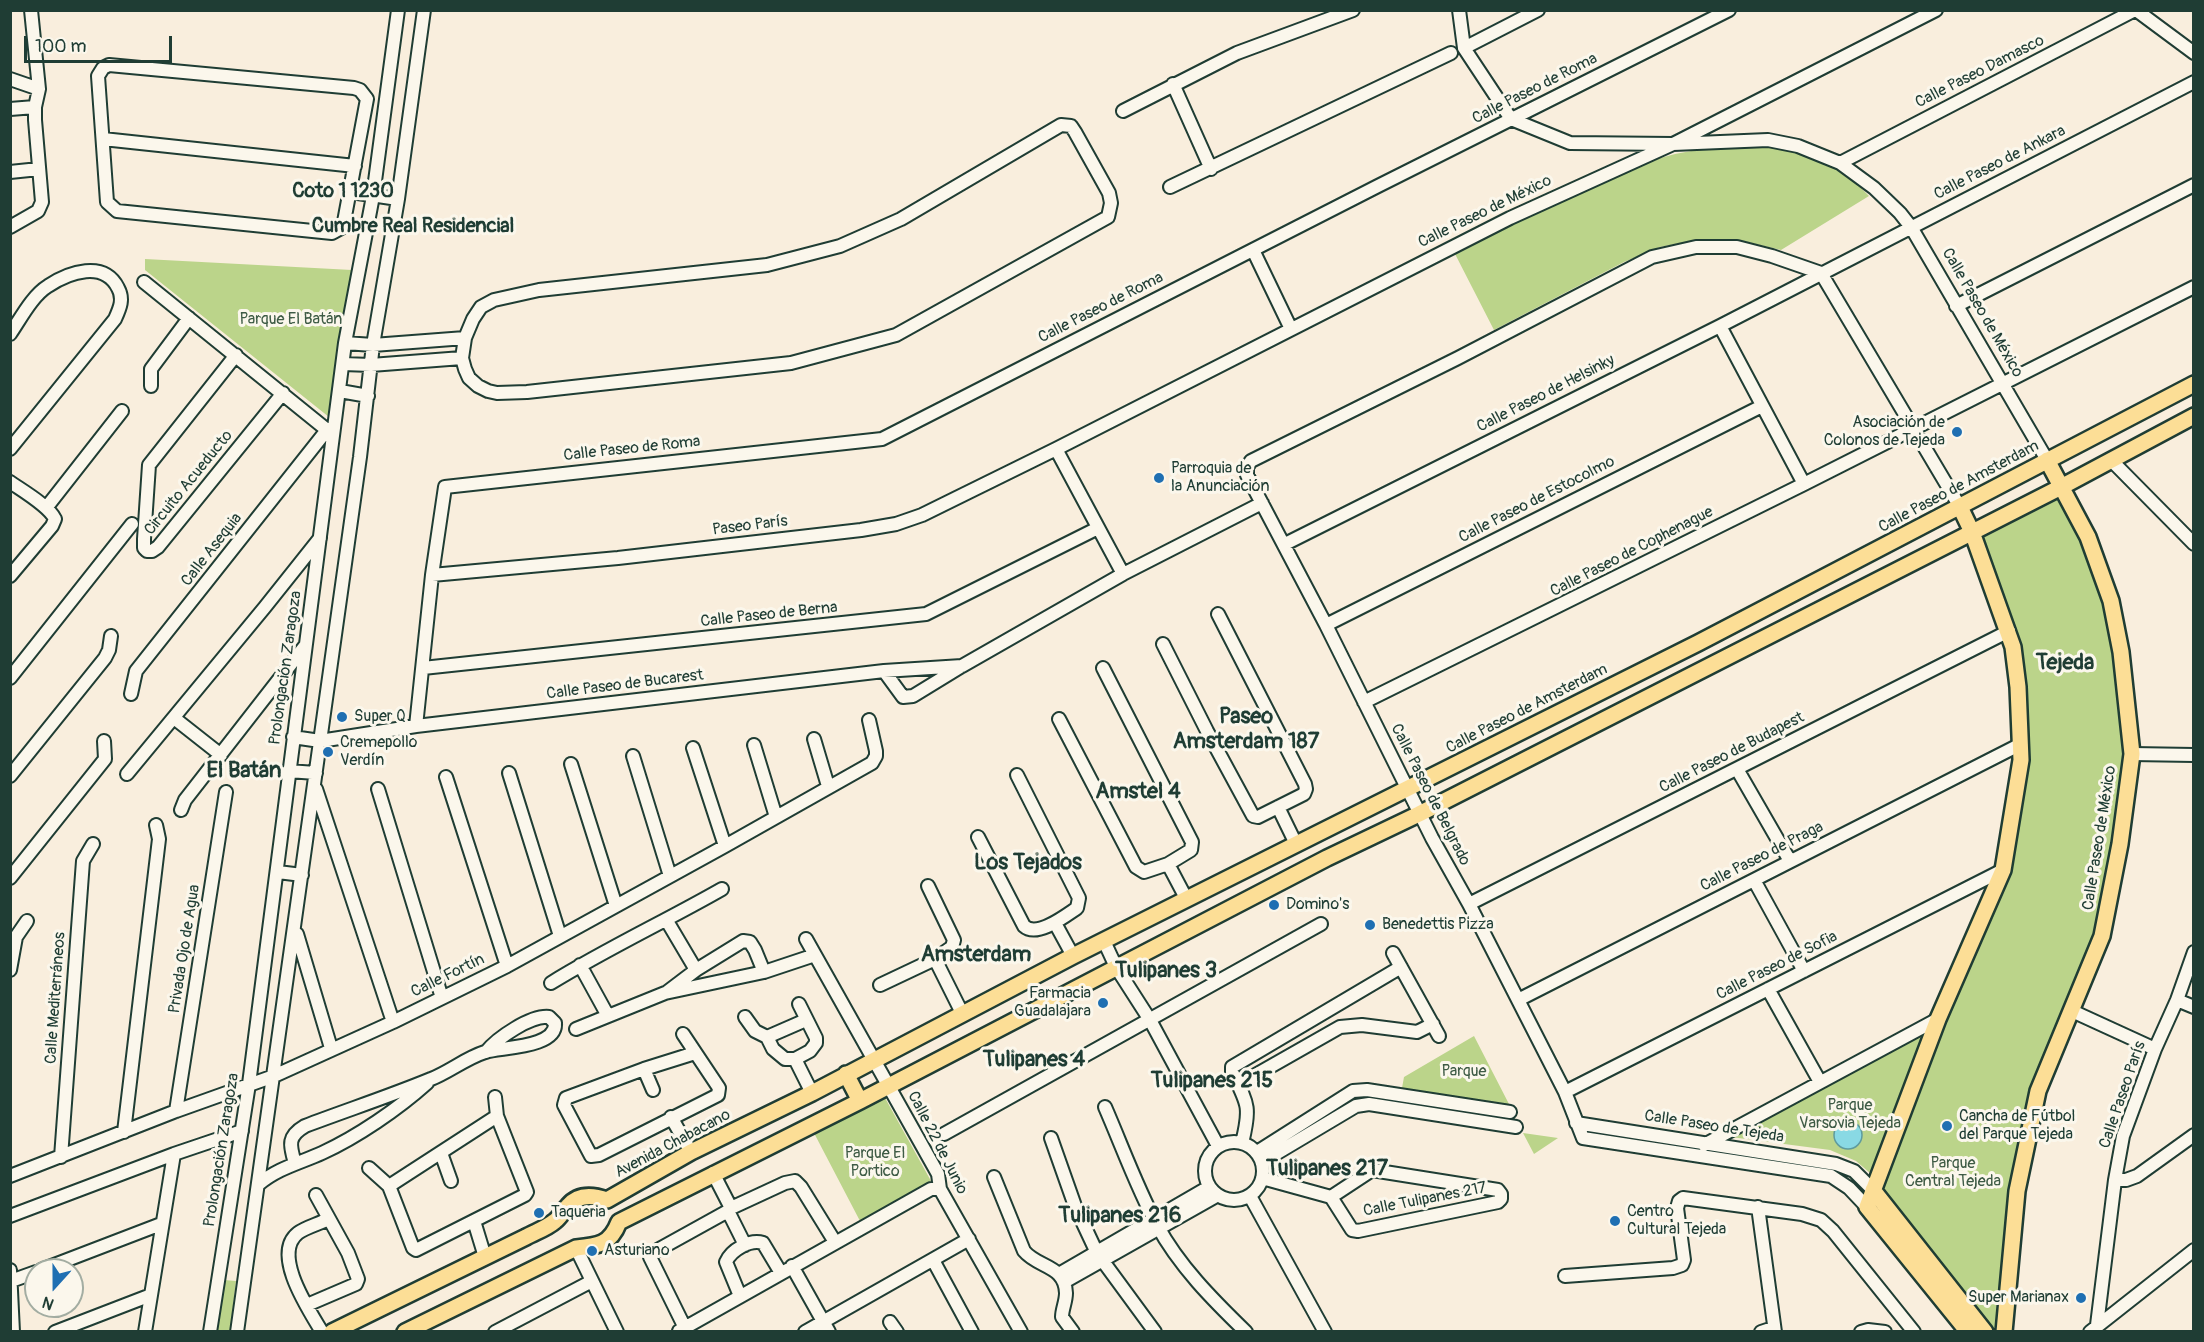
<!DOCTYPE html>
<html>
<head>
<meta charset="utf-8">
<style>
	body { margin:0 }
	#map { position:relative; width:2204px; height:1342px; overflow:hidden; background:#f9eedd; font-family:Pangolin,sans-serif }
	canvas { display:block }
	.frame { position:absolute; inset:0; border:12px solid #1f3d34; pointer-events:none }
	.north { position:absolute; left:24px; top:1258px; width:60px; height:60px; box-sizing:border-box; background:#fbf7ec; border:2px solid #a3ada2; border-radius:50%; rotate:201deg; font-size:16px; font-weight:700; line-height:24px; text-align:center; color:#1f3d34 }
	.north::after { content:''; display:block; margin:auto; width:21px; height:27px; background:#1f6fb2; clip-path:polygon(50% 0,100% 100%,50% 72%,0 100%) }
	.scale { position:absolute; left:24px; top:36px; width:148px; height:27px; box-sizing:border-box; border:3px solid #1f3d34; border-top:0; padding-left:8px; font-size:18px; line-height:21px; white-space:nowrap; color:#1f3d34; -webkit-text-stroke:4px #fbf7ec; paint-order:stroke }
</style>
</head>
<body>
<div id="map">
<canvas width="2204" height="1342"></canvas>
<div class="frame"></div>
<div class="north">N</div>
<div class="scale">100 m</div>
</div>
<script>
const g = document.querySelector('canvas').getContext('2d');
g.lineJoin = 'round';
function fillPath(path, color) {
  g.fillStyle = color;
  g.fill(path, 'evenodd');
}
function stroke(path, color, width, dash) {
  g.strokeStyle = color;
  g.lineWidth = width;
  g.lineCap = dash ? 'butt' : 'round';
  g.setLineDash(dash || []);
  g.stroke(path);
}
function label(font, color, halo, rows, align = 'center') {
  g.font = font + ' Pangolin,sans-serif';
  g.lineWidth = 6;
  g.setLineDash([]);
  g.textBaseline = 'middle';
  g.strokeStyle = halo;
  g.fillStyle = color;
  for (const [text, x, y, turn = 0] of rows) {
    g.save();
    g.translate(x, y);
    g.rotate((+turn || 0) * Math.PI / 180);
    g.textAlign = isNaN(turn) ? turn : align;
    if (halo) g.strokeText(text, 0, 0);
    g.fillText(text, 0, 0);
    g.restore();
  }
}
fillPath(new Path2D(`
	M1723 145 1777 146 1803 154 1846 173 1869 196 1781 250 1743 241 1702 239 1660 247 1624 262 1494 330 1453 250 1635 165 1675 154Z
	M145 259 352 270 334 421 145 270Z
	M2062 493 2073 518 2101 597 2111 639 2123 736 2125 781 2096 934 2042 1073 1995 1331 1878 1187 2005 882 2029 748 2016 633 1976 536Z
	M1933 1027 1870 1173 1856 1161 1830 1150 1723 1136Z
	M1474 1036 1510 1106 1402 1088 1404 1077Z
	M884 1096 931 1181 860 1221 814 1133Z
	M1523 1133 1558 1138 1534 1154Z
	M224 1280 236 1281 230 1331 216 1332Z`), '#bbd48a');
const water = new Path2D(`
	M1834 1135a14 14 0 1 1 28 0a14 14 0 1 1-28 0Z`);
fillPath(water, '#89d9e4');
stroke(water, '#5f9b9e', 1.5);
const minor = new Path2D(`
	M1459 10 1464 48 1511 119 1570 143 1673 144 1936 10
	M2136 10 2194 53
	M1464 48 1538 10
	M109 65 354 88 360 90 367 99 343 227 332 233 117 211 107 202 98 76 103 68Z
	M10 79 39 89
	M1173 84 1211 169
	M10 109 35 107
	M1123 111 1237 53 1353 10
	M1061 125 1071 126 1075 132 1109 193 1111 203 1108 217 896 335 791 363 527 392 497 393 488 391 478 386 469 378 465 369 462 358 465 338 473 319 481 307 494 300 539 290 767 265 840 246 901 219Z
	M103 139 355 166
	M1840 163 2135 10
	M10 172 39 169
	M1170 187 1451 53
	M351 192 398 199
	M10 227 38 211 42 202 35 120V107L39 89 31 10
	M1253 250 1291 329
	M144 282 332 434
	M1956 306 2194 185
	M1720 326 1804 484
	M10 334C21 318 32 296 48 286 69 272 104 260 118 288 124 299 120 308 115 319L10 449
	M345 343 373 345 465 338
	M236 355 149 465 144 539V548L147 551H152L158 547 283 393
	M343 364 371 365 462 358
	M151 386V369L189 318
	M340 391 368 396
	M1056 449 1123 574
	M2111 460 2194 544
	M10 482C23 491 49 506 55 519L52 526 10 576
	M46 508 122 411
	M1285 544 1720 326 2194 82
	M432 575 618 558 861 530 896 524 922 515 1056 449 1510 218 1673 144 1768 140 1798 146 1840 163 1874 188 1900 213 1911 227 2047 460
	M1326 625 1762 406
	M1163 644 1207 731 1253 816 1258 817 1304 794 1306 789 1305 784 1218 614
	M423 668 926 614 1098 528
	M884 671 903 697 913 696 962 666 1123 574 1262 503
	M10 678 132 524
	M131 694 136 671 327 430
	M1364 702 1804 484 2194 287
	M174 718 221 755
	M1059 719 1136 867 1144 872 1168 864 1191 850 1192 842 1103 668
	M416 726 432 575 445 487 882 439 1378 186 1729 10
	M293 737 320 741 416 726 884 671 962 666
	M814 739 828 786
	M754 745 776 817
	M693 748 725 846
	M2132 754 2194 755
	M633 756 670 876
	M571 764 616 906
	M1737 769 1790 861
	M288 771 316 773
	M509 773 560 936
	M127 774 265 607 320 538
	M10 776 105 658 109 650 111 636
	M446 777 507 966
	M316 789 393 1022
	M378 789 442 998
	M1278 807 1296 844
	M181 810 185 800 305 646
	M978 837 1024 926C1037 938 1065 916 1077 908L1079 898 1017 775
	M1168 864 1187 900
	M278 872 302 875
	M10 878 105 759 104 741
	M1754 880 1804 971
	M928 886 954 940 952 947 935 959 962 1013
	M1469 904 2009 631
	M667 921 696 970
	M1055 923 1073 956
	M297 934 331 1048
	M806 939 938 1174 940 1189 1021 1332
	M1104 941 1116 967 1150 1020 1218 1146
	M1393 953 1439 1036
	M580 965 608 1016
	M10 970 16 937 27 921
	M551 983C606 949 666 921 722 889
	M880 985 935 959
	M1768 989 1820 1082
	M667 992 696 970 743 941 750 942 755 950 764 972
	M1518 1000 2021 744
	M2177 1000 2194 1007
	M2072 1011 2155 1049
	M745 1017 755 1031 767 1037 773 1049 785 1059H795L810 1051 816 1043V1038L799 1004
	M576 1029 665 993 764 972 815 955
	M683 1034 719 1088 718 1095 599 1155 591 1156 564 1105 566 1098 644 1069 695 1053
	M767 1037 806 1020
	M795 1059 812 1093
	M644 1069 653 1090
	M1238 1085 1340 1027 1362 1025 1417 1032 1433 1024
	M1565 1092 2003 870
	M1105 1107C1122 1146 1137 1188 1157 1225 1179 1266 1213 1300 1246 1332
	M176 1111 226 792
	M671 1117 691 1152
	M1576 1123 1836 1164 1854 1171 1873 1190
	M124 1132 159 839 156 825
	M944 1134 1321 924
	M1051 1138 1075 1206 1097 1253 1155 1332
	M1205 1171a29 29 0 1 1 58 0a29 29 0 1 1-58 0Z
	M1242 1143C1251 1107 1248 1104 1232 1072V1067L1401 967
	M1704 1145 1938 1019
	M1257 1152 1353 1091 1367 1090 1510 1112
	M441 1153 451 1181
	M61 1157 83 861 93 844
	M1262 1162 1356 1106 1369 1104 1516 1127
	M295 1163C289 1144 288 1136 305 1126 347 1110 390 1096 431 1079 449 1072 466 1058 485 1052 501 1047 557 1048 555 1023L549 1017C531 1015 497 1038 486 1052
	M369 1168 389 1186 413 1248 416 1250 525 1195 527 1192 497 1116 495 1097
	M713 1173 731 1208
	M10 1176 176 1111 274 1076 393 1022 507 966 725 846 872 763 876 756V751L869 720
	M994 1177 1024 1251C1038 1268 1065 1265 1066 1293 1066 1302 1062 1309 1062 1317L1073 1332
	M1262 1178 1331 1197 1352 1230 1358 1231 1498 1202 1501 1199V1194L1498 1190 1372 1170 1331 1197
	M2115 1180H2126L2137 1176 2194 1135
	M259 1184C278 1168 300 1163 322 1153 357 1137 398 1109 427 1083
	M389 1186 497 1116
	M1250 1196 1325 1332
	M1758 1207 1775 1332
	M1867 1207 1849 1188 1831 1176 1583 1138 1565 1092 1469 904 1432 838 1326 625 1247 475V467L1251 461 1458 358 1652 257 1696 247H1737L1772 256 1821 273 1960 507
	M728 1211 745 1245
	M10 1216 174 1154 242 1131
	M474 1221 485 1257
	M576 1248 617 1332
	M933 1260 972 1332
	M792 1266 829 1332
	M10 1270 13 1332
	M41 1270 161 1224
	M1059 1274 1209 1187
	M1565 1276 1673 1268 1682 1265 1684 1260 1677 1208 1679 1201 1683 1198 1802 1214 1821 1220 1833 1231 1914 1332
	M11 1281 36 1272
	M1064 1282 1218 1195
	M740 1296 726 1262C731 1250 750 1239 763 1243L781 1273
	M307 1305 356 1284 358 1279 348 1253 316 1195
	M890 1322 897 1332
	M2097 1325 2115 1180 2123 1136 2155 1049 2177 1000 2194 952
	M685 1328 650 1257 654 1252 728 1211 731 1208 785 1183 795 1181 801 1187 835 1242
	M679 1331 931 1189H940
	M55 1332 151 1295
	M145 1332 174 1154
	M210 1332 249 1084 345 343 373 196 398 10
	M237 1332 360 457 373 345 398 199 424 10
	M322 1332C309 1310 271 1254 298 1233 306 1227 319 1224 328 1219
	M495 1332 592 1281
	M805 1332 969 1239
	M1761 1332 1773 1328
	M1861 1332 1868 1330 1885 1332
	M2090 1332 2194 1250`);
const major = new Path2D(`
	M1960 507 1972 532 2013 647 2018 687 2021 760 2003 870 1938 1019 1867 1207 1968 1332
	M846 1074 860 1101
	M1873 1190 1985 1332
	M332 1332 526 1237C535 1232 547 1228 555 1221 560 1217 563 1211 568 1206 578 1194 593 1195 607 1200L691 1152 812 1093 1073 956 1698 643 2194 384
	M405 1332 576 1248C598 1246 610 1245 619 1222L860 1101 1327 858 1419 814 2063 486 2194 416
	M2004 1332 2017 1191 2038 1091 2102 936 2120 844 2132 754 2121 652 2111 601 2088 537 2047 460`);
stroke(minor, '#1f3d34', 16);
stroke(major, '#1f3d34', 20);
stroke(minor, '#fbf7ec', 12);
stroke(major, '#fcde96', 15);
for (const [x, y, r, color] of [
	[1957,432,6,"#1f6fb2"],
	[1159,478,6,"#1f6fb2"],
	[342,717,6,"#1f6fb2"],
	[328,752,6,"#1f6fb2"],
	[1274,905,6,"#1f6fb2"],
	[1370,925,6,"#1f6fb2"],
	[1103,1003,6,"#1f6fb2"],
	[1947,1126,6,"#1f6fb2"],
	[539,1213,6,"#1f6fb2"],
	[1615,1221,6,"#1f6fb2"],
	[592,1251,6,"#1f6fb2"],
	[2081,1298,6,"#1f6fb2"]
]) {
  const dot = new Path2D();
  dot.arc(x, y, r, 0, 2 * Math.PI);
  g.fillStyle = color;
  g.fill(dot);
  stroke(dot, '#fbf7ec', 2);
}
label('16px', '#1f3d34', '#fbf7ec', [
	["Calle Paseo Damasco",1980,72,-27],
	["Calle Paseo de Roma",1535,89,-27],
	["Calle Paseo de Ankara",2000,163,-27],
	["Calle Paseo de México",1485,212,-26],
	["Calle Paseo de Roma",1101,308,-27],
	["Calle Paseo de México",1982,313,60],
	["Calle Paseo de Helsinky",1546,394,-27],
	["Calle Paseo de Roma",632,449,-6],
	["Circuito Acueducto",189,483,-51],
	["Calle Paseo de Amsterdam",1959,487,-28],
	["Calle Paseo de Estocolmo",1537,500,-27],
	["Paseo París",750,526,-7],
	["Calle Asequia",212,550,-52],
	["Calle Paseo de Cophenague",1632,552,-27],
	["Calle Paseo de Berna",769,615,-6],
	["Prolongación Zaragoza",286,668,-82],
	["Calle Paseo de Bucarest",625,685,-7],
	["Calle Paseo de Amsterdam",1527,709,-27],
	["Calle Paseo de Budapest",1732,753,-27],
	["Calle Paseo de Belgrado",1430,795,63],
	["Calle Paseo de México",2100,838,-81],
	["Calle Paseo de Praga",1762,857,-27],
	["Privada Ojo de Agua",185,949,-81],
	["Calle Paseo de Sofia",1777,966,-27],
	["Calle Fortín",448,976,-26],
	["Calle Mediterráneos",56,998,-86],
	["Calle Paseo París",2123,1095,-71],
	["Calle Paseo de Tejeda",1714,1127,9],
	["Calle 22 de Junio",937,1143,63],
	["Avenida Chabacano",673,1144,-28],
	["Prolongación Zaragoza",222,1150,-81],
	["Calle Tulipanes 217",1425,1200,-11]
]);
label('16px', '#3e5b45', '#fbf7ec', [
	["Parque El Batán",291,320],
	["Parque",1464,1072],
	["Parque",1850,1106],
	["Varsovia Tejeda",1850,1124],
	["Parque El",875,1154],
	["Portico",875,1172],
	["Parque",1953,1164],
	["Central Tejeda",1953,1182]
]);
label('16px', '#1f3d34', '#fbf7ec', [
	["Asociación de",1945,423,"right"],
	["Colonos de Tejeda",1945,441,"right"],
	["Parroquia de",1171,469],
	["la Anunciación",1171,487],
	["Super Q",354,717],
	["Cremepollo",340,743],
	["Verdín",340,761],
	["Domino's",1286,905],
	["Benedettis Pizza",1382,925],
	["Farmacia",1091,994,"right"],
	["Guadalajara",1091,1012,"right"],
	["Cancha de Fútbol",1959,1117],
	["del Parque Tejeda",1959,1135],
	["Centro",1627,1212],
	["Cultural Tejeda",1627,1230],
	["Taqueria",551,1213],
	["Asturiano",604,1251],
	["Super Marianax",2069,1298,"right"]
], 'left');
label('bold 20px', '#1f3d34', '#fbf7ec', [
	["Coto 1 1230",343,192],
	["Cumbre Real Residencial",413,227]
]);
label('bold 22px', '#1f3d34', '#fbf7ec', [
	["Tejeda",2065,663],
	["Paseo",1246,717],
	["Amsterdam 187",1246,742],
	["El Batán",244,771],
	["Amstel 4",1138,792],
	["Los Tejados",1028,863],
	["Amsterdam",976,955],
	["Tulipanes 3",1166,971],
	["Tulipanes 4",1034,1060],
	["Tulipanes 215",1212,1081],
	["Tulipanes 217",1327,1169],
	["Tulipanes 216",1120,1216]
]);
</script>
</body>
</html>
